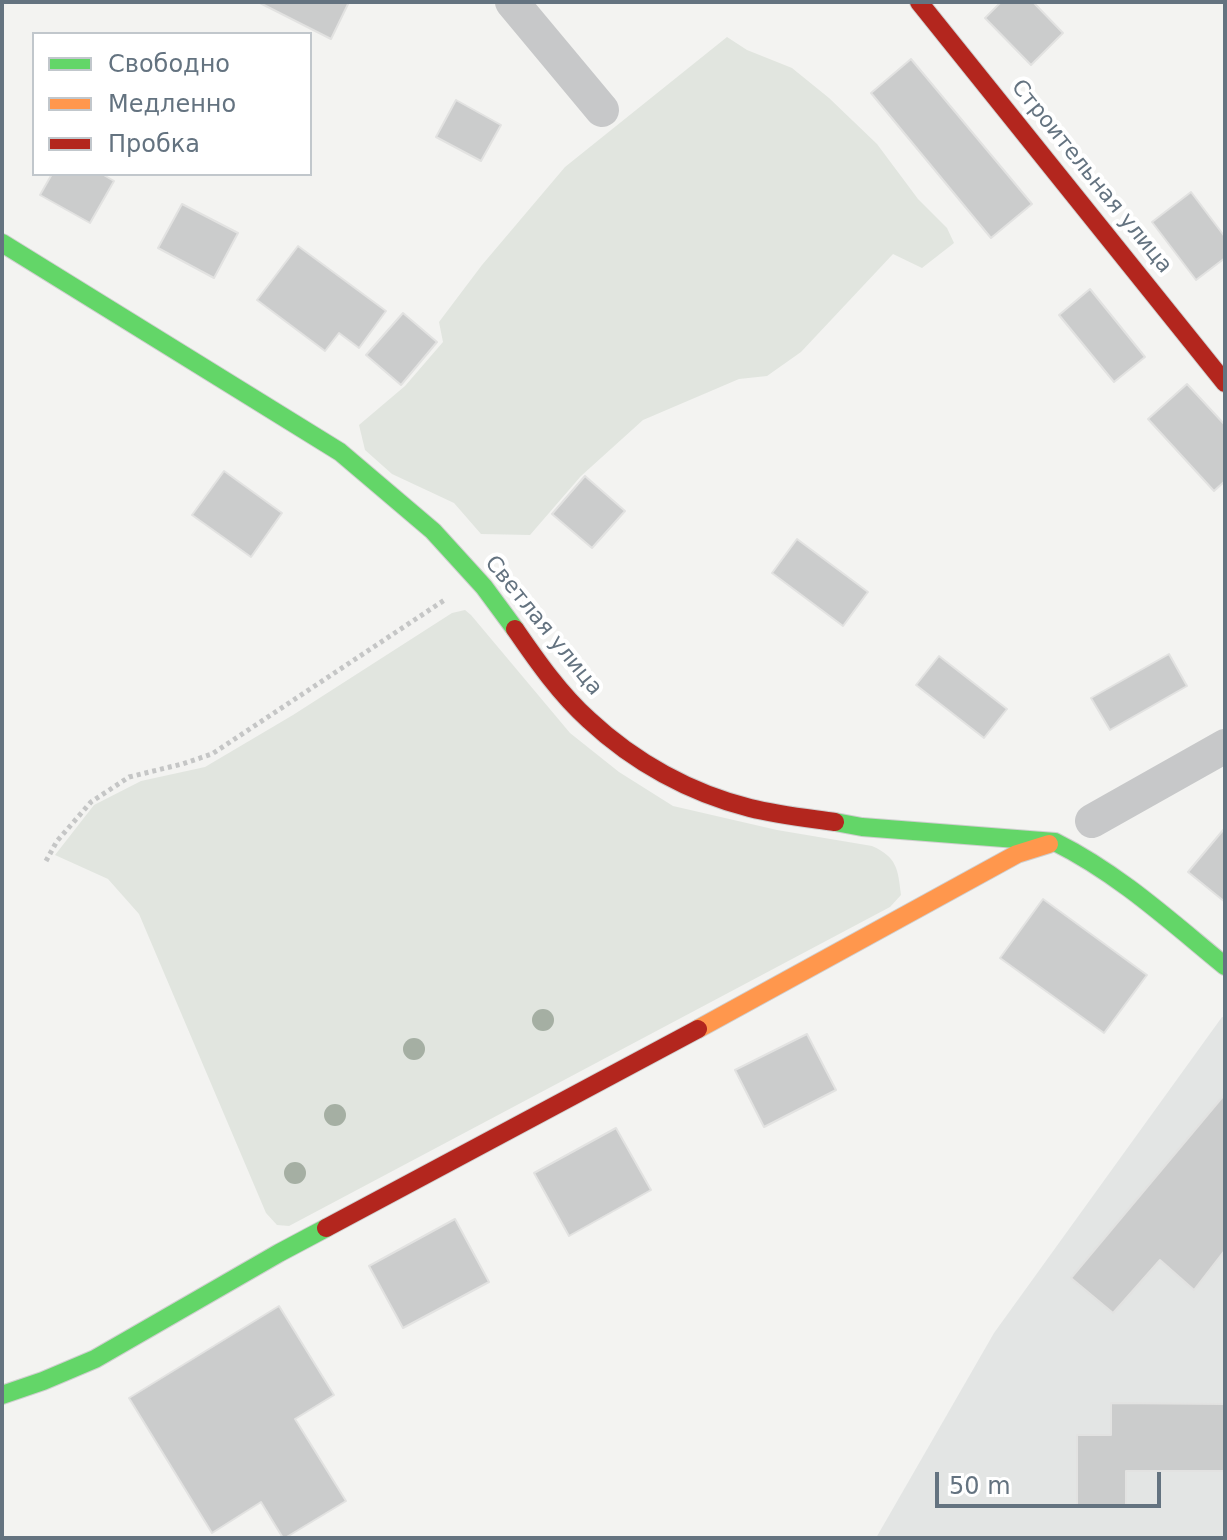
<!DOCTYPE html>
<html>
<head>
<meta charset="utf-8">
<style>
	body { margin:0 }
	#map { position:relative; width:1227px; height:1540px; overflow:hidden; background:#f3f3f1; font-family:"DejaVu Sans",sans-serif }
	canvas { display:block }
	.frame { position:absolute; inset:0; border:4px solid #647380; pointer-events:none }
	.legend { position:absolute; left:32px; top:32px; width:280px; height:144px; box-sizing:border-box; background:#fff; border:2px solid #c1c7cc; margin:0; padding:10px 14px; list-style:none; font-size:24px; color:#647380 }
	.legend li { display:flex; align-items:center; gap:16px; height:40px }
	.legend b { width:40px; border:2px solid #c1c7cc }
	.scale { position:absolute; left:935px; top:1472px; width:226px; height:36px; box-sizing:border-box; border:4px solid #647380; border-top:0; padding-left:10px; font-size:24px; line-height:28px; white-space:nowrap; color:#647380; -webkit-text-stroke:6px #fff; paint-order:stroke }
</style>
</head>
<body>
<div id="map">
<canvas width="1227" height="1540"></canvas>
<div class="frame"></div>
<ul class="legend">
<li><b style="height:10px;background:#63d668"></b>Свободно</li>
<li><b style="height:10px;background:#ff974d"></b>Медленно</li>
<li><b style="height:10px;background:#b3261e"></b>Пробка</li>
</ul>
<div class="scale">50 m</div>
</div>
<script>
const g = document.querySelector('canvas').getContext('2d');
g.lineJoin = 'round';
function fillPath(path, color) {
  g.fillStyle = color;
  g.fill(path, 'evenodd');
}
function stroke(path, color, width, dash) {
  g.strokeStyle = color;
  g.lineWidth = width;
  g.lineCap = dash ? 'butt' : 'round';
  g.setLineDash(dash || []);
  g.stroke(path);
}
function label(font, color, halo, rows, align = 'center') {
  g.font = font + ' "DejaVu Sans",sans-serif';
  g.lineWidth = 8;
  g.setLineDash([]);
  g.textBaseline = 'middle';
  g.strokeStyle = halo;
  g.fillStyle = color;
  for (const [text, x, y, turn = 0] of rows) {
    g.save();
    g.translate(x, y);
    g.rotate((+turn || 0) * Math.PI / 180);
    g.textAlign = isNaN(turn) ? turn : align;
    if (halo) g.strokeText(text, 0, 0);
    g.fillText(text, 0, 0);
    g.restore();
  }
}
fillPath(new Path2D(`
	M1222 1017 1225 1018V1538H876L994 1333Z`), '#e3e5e4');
fillPath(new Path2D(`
	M727 37 747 50 792 68 829 98 877 144 918 199 947 228 954 243 922 268 893 254 801 352 767 376 739 379 643 420 581 476 530 535 481 534 454 503 392 474 365 450 359 425 405 386 443 342 439 322 482 265 565 167Z
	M465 610 471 615 570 733 619 772 673 806 777 830 872 846C897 857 898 869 901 895L890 907 289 1226 277 1225 266 1213 139 914 108 879 55 855 94 805 141 781 205 767 293 715 452 613Z`), '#e1e5df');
const building = new Path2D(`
	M258 2H349L331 39Z
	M1001 2H1033L1063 33 1031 65 985 18Z
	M911 59 1032 204 991 238 871 93Z
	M456 100 501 125 481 161 436 137Z
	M52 174H102L114 181 90 223 40 195Z
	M1191 192 1225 237V258L1196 280 1152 222Z
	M182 204 238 233 214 278 158 248Z
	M298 246 386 311 359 348 339 333 325 351 257 300Z
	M1090 289 1145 357 1114 382 1059 315Z
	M403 313 437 342 401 385 366 355Z
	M1187 384 1225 425V481L1214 491 1148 419Z
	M224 471 282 513 251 557 192 515Z
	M585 476 625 511 592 548 552 514Z
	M797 539 868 592 843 626 772 573Z
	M1169 654 1187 686 1110 730 1091 698Z
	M939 656 1007 709 984 738 916 685Z
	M1224 829 1225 830V902L1188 872Z
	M1043 899 1147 975 1104 1033 1000 958Z
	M807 1034 836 1090 764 1127 735 1070Z
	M1225 1094V1250L1194 1290 1160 1260 1113 1313 1071 1278Z
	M616 1128 651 1190 569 1236 534 1173Z
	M455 1219 489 1282 403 1328 369 1266Z
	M279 1306 334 1395 295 1419 346 1501 285 1538H283L261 1502 212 1533 129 1398Z
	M1111 1403 1225 1404V1471H1126V1505H1077V1435H1111Z`);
fillPath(building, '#cbcccc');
stroke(building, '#e2e2e1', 2);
const fast = new Path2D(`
	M2 243 340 452 433 531 484 587 515 629
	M835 822 862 827 1055 842C1119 874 1170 921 1225 966
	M2 1395 43 1381 95 1359 279 1253 326 1228`);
const slow = new Path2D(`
	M698 1029 1017 854 1049 844`);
const jam = new Path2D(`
	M919 2 1225 383
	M515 629C537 661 560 694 589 720 634 762 690 793 750 808 778 815 807 818 835 822
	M326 1228 698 1029`);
stroke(fast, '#cfcfcf', 20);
stroke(slow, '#cfcfcf', 20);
stroke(jam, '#cfcfcf', 20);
stroke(new Path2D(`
	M46 861 57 841 91 802 129 777 182 764 212 754 446 599`), '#c5c6c6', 5, [4, 4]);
stroke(new Path2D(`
	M512 2 602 110
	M1092 821 1225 746`), '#c7c8c9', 34);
stroke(fast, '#63d668', 18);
stroke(slow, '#ff974d', 18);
stroke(jam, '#b3261e', 18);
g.fillStyle = '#a5afa3';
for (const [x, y] of [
	[543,1020],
	[414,1049],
	[335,1115],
	[295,1173]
]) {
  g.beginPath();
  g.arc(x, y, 11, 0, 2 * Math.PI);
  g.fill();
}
label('22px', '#647380', '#fff', [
	["Строительная улица",1091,177,51],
	["Светлая улица",543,626,51]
]);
</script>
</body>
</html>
